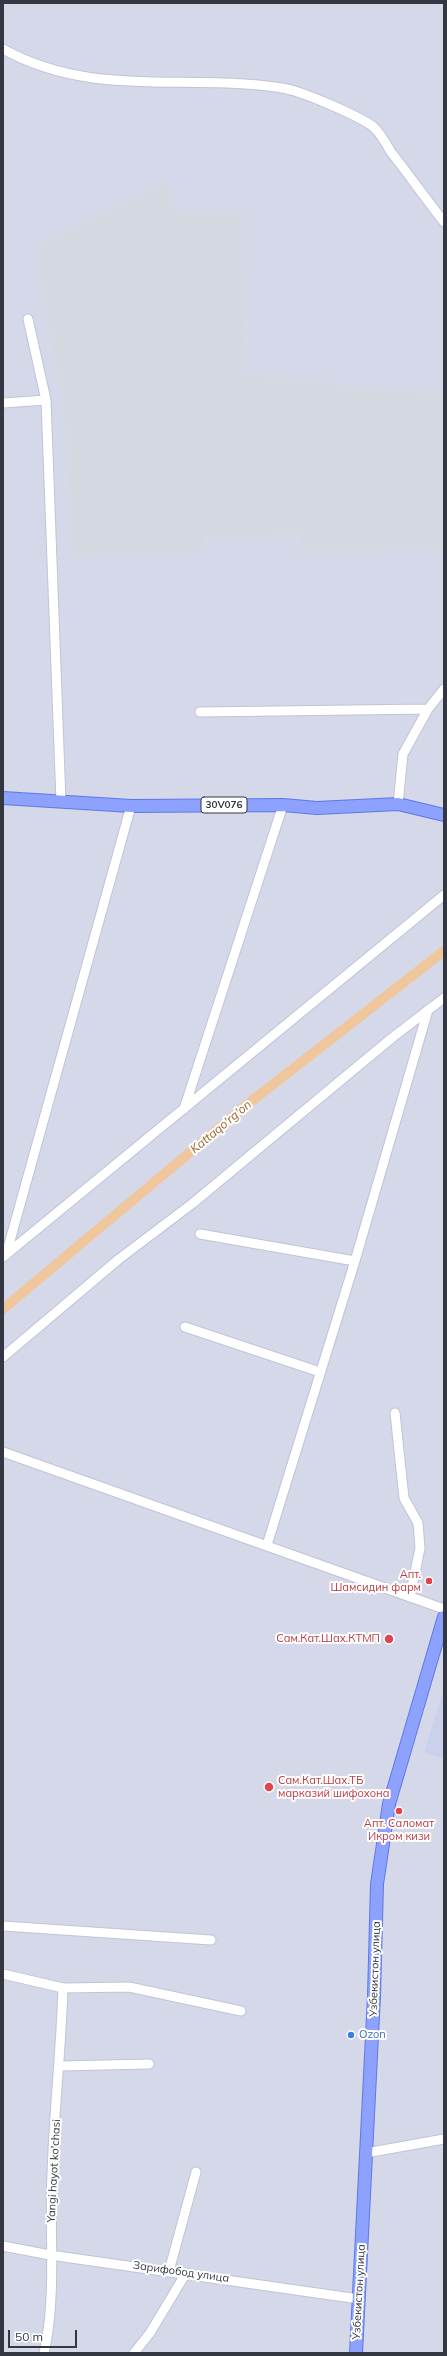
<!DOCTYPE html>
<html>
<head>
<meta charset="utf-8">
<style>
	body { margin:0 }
	#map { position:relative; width:447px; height:2356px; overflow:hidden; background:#e2e5f1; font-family:Mulish,sans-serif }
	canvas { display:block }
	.frame { position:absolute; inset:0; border:4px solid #333742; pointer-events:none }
	.scale { position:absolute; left:8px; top:2330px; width:69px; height:18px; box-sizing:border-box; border:2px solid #333742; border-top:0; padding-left:5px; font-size:12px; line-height:14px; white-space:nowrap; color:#333742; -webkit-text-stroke:3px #fff; paint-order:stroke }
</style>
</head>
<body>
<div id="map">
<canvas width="447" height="2356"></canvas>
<div class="frame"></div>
<div class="scale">50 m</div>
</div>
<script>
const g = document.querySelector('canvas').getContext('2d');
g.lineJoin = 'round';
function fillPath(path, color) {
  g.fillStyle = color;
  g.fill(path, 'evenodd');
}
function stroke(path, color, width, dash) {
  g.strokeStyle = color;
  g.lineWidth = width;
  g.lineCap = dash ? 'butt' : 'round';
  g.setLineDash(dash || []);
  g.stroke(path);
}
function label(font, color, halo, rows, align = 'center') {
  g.font = font + ' Mulish,sans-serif';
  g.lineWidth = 4;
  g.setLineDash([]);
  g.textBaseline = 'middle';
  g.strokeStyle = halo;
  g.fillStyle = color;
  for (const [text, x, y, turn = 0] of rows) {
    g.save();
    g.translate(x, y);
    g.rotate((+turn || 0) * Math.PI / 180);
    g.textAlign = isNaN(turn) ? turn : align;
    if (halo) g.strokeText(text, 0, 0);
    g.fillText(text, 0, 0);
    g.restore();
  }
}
fillPath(new Path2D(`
	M3 3H444V2353H3Z`), '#d4d8e9');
fillPath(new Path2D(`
	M167 182 176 212H242L243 374 444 396V549L300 551V535L204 536 203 552 73 556 64 412 34 246Z`), '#d4d8e0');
fillPath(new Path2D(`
	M444 1688V1758L424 1753Z`), '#cbd1eb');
stroke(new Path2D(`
	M3 1309 244 1107 444 951`), '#f0c79c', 10);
const minor = new Path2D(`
	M3 49C93 99 186 73 282 88 302 91 354 114 371 125 379 130 386 144 391 152 409 175 426 199 444 222
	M28 319 46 400 61 802
	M3 403 46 400
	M200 712 428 709
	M398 804 403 754 428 709 444 689
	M184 1109 283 805
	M200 1234 355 1261
	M6 1255 131 806
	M3 1257 444 895
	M185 1327 320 1372
	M3 1357 119 1259 193 1203 393 1037 444 998
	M395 1413 404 1498 418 1523 420 1548 410 1597
	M3 1452 444 1609
	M267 1545 355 1261 428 1010
	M3 1926 211 1940
	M3 1974 63 1988 129 1987 241 2011
	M60 2066 149 2064
	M366 2153 444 2139
	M3 2246 50 2255 359 2299
	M169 2271 196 2172
	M44 2353C57 2296 49 2232 52 2174 54 2112 61 2050 63 1988
	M134 2353 150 2333 186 2273`);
const major = new Path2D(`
	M3 798 131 806 283 805 317 808 398 804 444 815
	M356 2353 374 1996 377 1884 389 1804 444 1617`);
stroke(minor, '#bfc4d7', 11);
stroke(major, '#5e78e3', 14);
stroke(minor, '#fff', 9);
stroke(major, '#8da2ff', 12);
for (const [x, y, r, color] of [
	[429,1581,4,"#e0444e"],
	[389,1639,5,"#e0444e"],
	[269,1787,5,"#e0444e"],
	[399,1811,4,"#e0444e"],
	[351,2035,4,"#3f7fe0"]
]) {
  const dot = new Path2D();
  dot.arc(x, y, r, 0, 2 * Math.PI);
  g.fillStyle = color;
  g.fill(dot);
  stroke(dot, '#fff', 1.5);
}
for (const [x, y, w] of [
	[224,805,46]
]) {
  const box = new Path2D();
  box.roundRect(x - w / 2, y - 8, w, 16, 3);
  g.fillStyle = '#fff';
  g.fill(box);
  stroke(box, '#333742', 1);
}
label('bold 10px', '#333742', null, [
	["30V076",224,805]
]);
label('11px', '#be3a42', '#fff', [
	["Апт.",421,1575],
	["Шамсидин фарм",421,1588],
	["Сам.Кат.Шах.КТМП",380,1639],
	["Сам.Кат.Шах.ТБ",278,1781,"left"],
	["марказий шифохона",278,1794,"left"],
	["Апт. Саломат",399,1824,"center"],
	["Икром кизи",399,1837,"center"]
], 'right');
label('11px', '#333742', '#fff', [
	["Узбекистон улица",375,1969,-88],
	["Yangi hayot ko'chasi",54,2171,-87],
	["Зарифобод улица",181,2272,8],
	["Узбекистон улица",359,2292,-87]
]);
label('11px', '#366cbe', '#fff', [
	["Ozon",359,2035]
], 'left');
label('italic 12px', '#9e6629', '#fff', [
	["Kattaqo'rg'on",221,1127,-40]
]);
</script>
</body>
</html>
